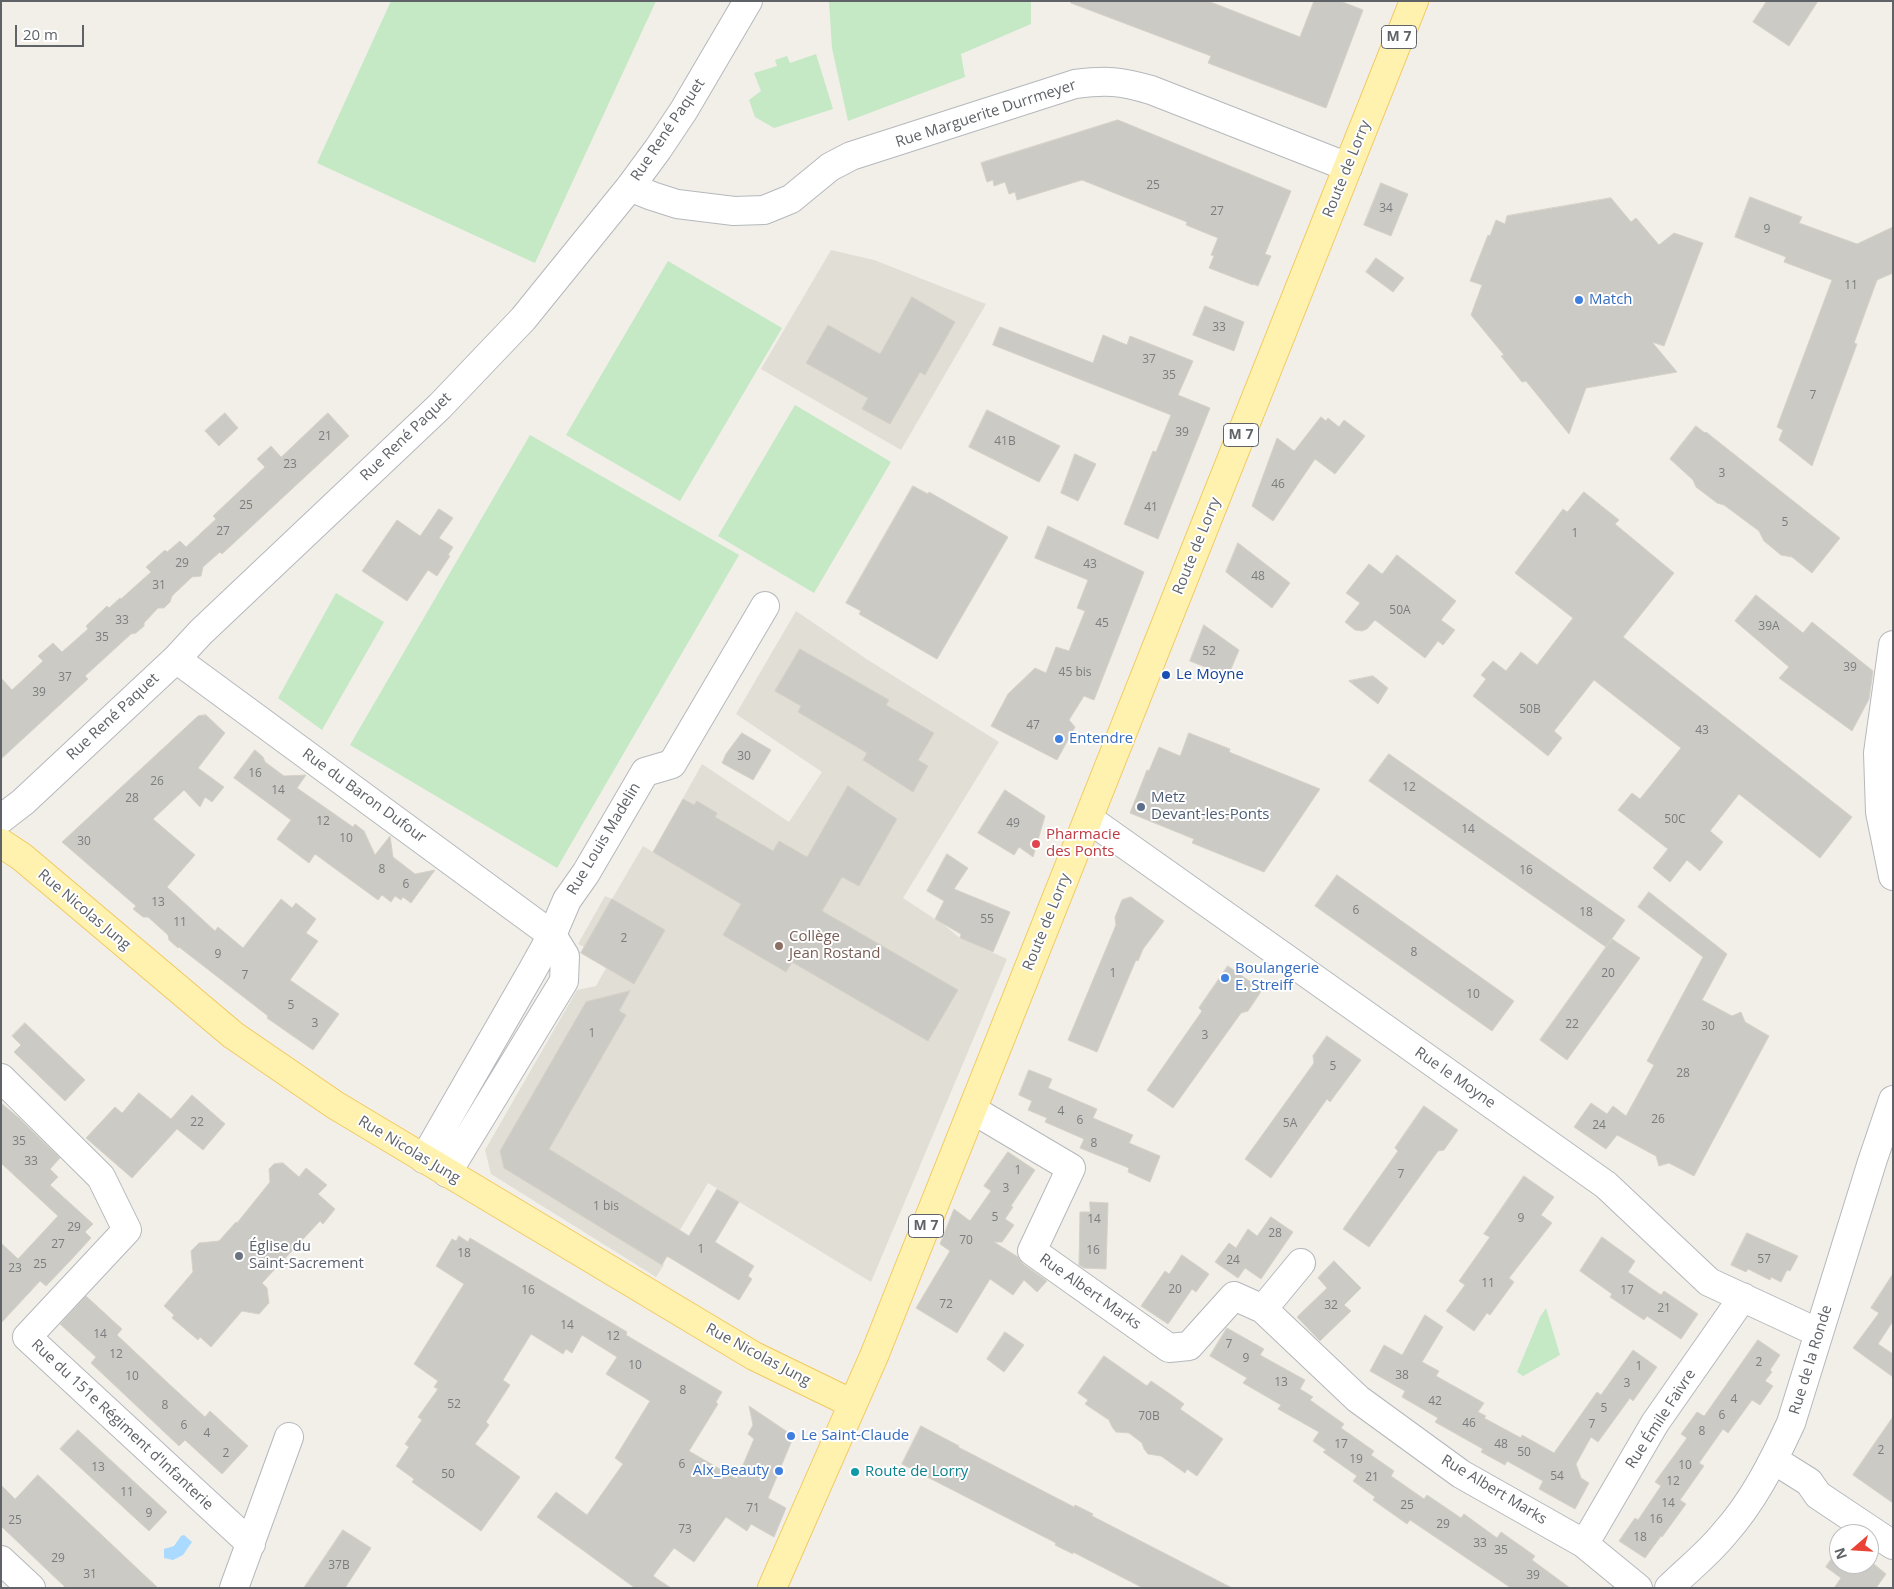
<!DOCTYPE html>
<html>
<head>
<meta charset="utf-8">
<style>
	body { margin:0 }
	#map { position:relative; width:1894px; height:1589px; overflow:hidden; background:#f1efe8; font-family:"Open Sans",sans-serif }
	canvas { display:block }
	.frame { position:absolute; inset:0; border:2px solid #5f6368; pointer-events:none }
	.north { position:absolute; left:1829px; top:1524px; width:50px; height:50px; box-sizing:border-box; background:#fff; border:1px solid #bfc1c3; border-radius:50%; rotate:251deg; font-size:14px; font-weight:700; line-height:20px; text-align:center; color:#5f6368 }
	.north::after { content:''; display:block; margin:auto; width:18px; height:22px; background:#ea4335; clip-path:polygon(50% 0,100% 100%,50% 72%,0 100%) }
	.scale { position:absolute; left:15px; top:25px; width:69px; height:22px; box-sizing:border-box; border:2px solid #5f6368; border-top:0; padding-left:6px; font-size:15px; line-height:18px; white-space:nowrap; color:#5f6368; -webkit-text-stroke:4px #fff; paint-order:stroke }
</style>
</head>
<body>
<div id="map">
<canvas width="1894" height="1589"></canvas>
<div class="frame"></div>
<div class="north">N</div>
<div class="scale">20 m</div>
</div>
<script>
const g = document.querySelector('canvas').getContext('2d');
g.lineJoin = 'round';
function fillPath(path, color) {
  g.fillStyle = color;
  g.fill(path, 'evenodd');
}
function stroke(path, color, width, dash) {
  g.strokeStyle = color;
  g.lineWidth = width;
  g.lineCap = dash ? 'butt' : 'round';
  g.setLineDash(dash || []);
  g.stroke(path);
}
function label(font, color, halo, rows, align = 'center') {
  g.font = font + ' "Open Sans",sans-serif';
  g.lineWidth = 4;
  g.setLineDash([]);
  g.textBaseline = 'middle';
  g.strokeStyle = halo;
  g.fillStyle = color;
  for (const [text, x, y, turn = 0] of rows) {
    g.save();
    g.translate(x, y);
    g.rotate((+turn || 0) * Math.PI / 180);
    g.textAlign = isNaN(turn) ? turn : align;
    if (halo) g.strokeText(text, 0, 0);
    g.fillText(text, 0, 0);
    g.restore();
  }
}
fillPath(new Path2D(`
	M831 250 874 260 986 304 901 450 761 369Z
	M796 611 868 660 999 742 903 898 944 925 960 938 1007 959 871 1282 708 1183 680 1230 682 1236 669 1258 667 1257 662 1264 664 1265 656 1277 491 1174 485 1150 577 990 596 986 606 968 581 953 584 947 578 944 605 896 612 899 643 846 653 852 702 764 789 822 822 772 736 714Z`), '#e1ded6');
fillPath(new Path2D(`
	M391 1H656L535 263 317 163Z
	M829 1H1031V24L961 54 965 77 848 121 832 48Z
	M816 54 833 109 774 128 755 117 749 100 761 91 754 73 777 66 775 60 787 56 790 63Z
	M668 261 782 328 680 501 566 435Z
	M795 405 891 462 814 593 718 536Z
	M530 435 739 555 557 868 350 745Z
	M336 593 384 622 322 730 278 698Z
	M1546 1308 1560 1355 1523 1376 1517 1372 1540 1317Z`), '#c5e8c5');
fillPath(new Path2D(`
	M184 1535 192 1542 183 1555 173 1560 164 1558V1549L174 1546 181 1536Z`), '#aadaff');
const building = new Path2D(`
	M1071 1H1208L1300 37 1314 1H1340L1363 10 1326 108 1208 63 1211 56 1071 3Z
	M1767 1H1818L1789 46 1753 22Z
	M1118 120 1291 191 1265 254 1271 256 1258 286 1253 284V285L1209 268 1214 256 1211 255 1218 238 1186 225 1187 222 1082 180 1017 200 1015 192 1009 194 1005 182 994 186 993 180 987 182 981 163Z
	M1381 183 1408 194 1391 236 1364 225Z
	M1750 197 1802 217 1799 223 1857 244 1893 227V273L1877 280 1854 343 1857 344 1812 466 1779 440 1783 430 1777 427 1832 280 1784 262 1786 257 1735 237Z
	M1611 198 1631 222 1636 218 1659 245 1674 233 1703 243 1664 346 1652 342 1677 372 1586 388 1569 434 1526 381 1522 382 1501 356 1504 355 1471 315 1482 285 1470 281 1488 235 1490 236 1496 220 1505 224 1507 216Z
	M1376 258 1404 278 1393 292 1366 272Z
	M912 297 955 322 925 375 920 372 890 424 862 409 868 398 806 363 828 325 880 354Z
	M1205 306 1244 322 1234 351 1193 335Z
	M1000 327 1093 363 1103 335 1127 345 1130 336 1193 361 1178 395 1210 408 1158 539 1124 524 1153 451 1156 452 1171 415 993 345Z
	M987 410 1060 446 1039 482 969 447Z
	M225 413 238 428 219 446 205 431Z
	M328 413 349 436 222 554 220 552 203 567 201 576 192 577 172 596 170 602 164 608H158L144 623V626L136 633 131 634 85 676 88 679 1 759V678L12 690 43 661 38 656 53 643 62 652 88 629 86 626 107 606 109 608 120 598 121 599 151 572 146 567 165 550 167 552 180 541 186 547 216 519 213 516 265 467 257 459 271 446 281 457Z
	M1321 417 1326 421 1328 418 1339 427 1344 420 1365 436 1335 474 1315 459 1273 521 1252 506 1277 438 1294 451Z
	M1696 426 1705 433 1706 432 1840 538 1812 573 1792 557 1781 555 1764 541 1759 531 1724 505 1717 503 1696 487 1693 480 1670 459Z
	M1075 454 1096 464 1078 501 1061 493Z
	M913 486 928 494 929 492 1008 537 937 659 859 614 861 611 846 603Z
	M1584 492 1619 520 1615 524 1674 573 1623 637 1852 817 1820 858 1739 794 1710 831 1723 842 1700 871 1687 860 1670 882 1653 868 1668 849 1618 810 1632 793 1640 799 1681 748 1594 680 1554 731 1562 738 1548 756 1473 696 1486 679 1481 675 1493 661 1506 671 1521 652 1537 665 1573 618 1515 573 1563 509 1567 512Z
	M439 509 453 518 439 538 453 547 448 555 450 556 437 576 428 570 407 601 362 571 397 520 420 536Z
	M1048 526 1144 572 1094 700 1084 696 1069 720 1075 727 1057 760 991 726 1008 694 1035 668 1046 673 1056 647 1069 651 1085 611 1077 608 1088 580 1035 558Z
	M1238 543 1290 583 1272 608 1226 572Z
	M1397 555 1456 601 1441 620 1455 630 1443 645 1438 641 1425 658 1375 620 1367 629 1362 631 1355 630 1345 622 1360 603 1346 593 1369 564 1382 574Z
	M1756 595 1803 633 1812 622 1873 671 1869 699 1852 731 1779 678 1789 667 1735 621Z
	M1204 625 1239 650 1228 676 1190 661Z
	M800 649 889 700 886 705 934 733 918 760 928 766 913 792 863 760 867 753 798 712 801 706 775 691Z
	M1373 676 1388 688 1378 704 1349 681Z
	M206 715 225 733 198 768 224 787 212 802 205 797 200 807 184 790 153 819 195 855 167 887 215 931 218 927 243 948 281 899 292 908 296 903 316 919 306 933 318 941 290 980 339 1014 313 1050 267 1018 268 1016 179 947 178 948 169 940 168 935 148 917H143L133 909 136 906 62 842 198 716Z
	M742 733 771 750 753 780 722 763 726 754Z
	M1189 733 1230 749 1229 752 1320 789 1264 872 1192 843 1194 839 1130 813 1147 770 1149 771 1159 747 1180 756Z
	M255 750 263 757 265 762 284 776 306 775 297 788 353 827 355 824 364 831 375 855 390 836 393 857 415 874 435 870 411 903 403 897 401 900 395 896 391 902 382 895 378 900 315 854 309 863 277 839 291 820 234 778Z
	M1389 754 1625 920 1606 947 1369 781Z
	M848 786 897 819 859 886 842 877 822 911 958 990 928 1041 792 962 786 972 723 935 741 904 653 852 683 799 694 805 697 801 717 813 715 817 773 851 779 841 807 857Z
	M1005 790 1045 816 1033 857 1019 847 1014 855 978 833Z
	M947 854 968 868 954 889 1010 912 993 952 960 938 961 934 935 919 944 901 927 891Z
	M1337 875 1514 1001 1492 1031 1315 906Z
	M1649 892 1727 954 1702 1000 1732 1016 1741 1012 1745 1022 1769 1036 1694 1176 1669 1163 1659 1166 1656 1156 1617 1135 1606 1149 1574 1127 1591 1103 1607 1114 1613 1106 1626 1116 1654 1065 1647 1061 1703 957 1638 907Z
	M1131 897 1164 921 1143 949 1138 961 1136 960 1097 1052 1068 1040 1116 925 1115 917 1122 900Z
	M612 899 665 930 634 984 581 953Z
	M1612 939 1640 958 1567 1060 1540 1040Z
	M1228 966 1262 990 1248 1011 1241 1013 1173 1108 1147 1090 1202 1011 1199 1008Z
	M630 991 619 1011 626 1015 549 1149 689 1236 717 1189 739 1202 715 1242 754 1266 748 1276 752 1279 739 1300 667 1256 662 1265 504 1168 500 1151 586 1002Z
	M25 1023 85 1080 65 1101 14 1052 21 1045 12 1036Z
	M1327 1036 1361 1060 1330 1102 1327 1099 1271 1178 1245 1159 1314 1063 1313 1056Z
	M1029 1070 1052 1079 1048 1088 1097 1109 1093 1118 1133 1135 1129 1143 1160 1156 1150 1182 1128 1172 1129 1168 1080 1148 1084 1139 1045 1122 1047 1118 1028 1110 1032 1101 1019 1095Z
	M139 1093 171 1119 192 1095 225 1124 203 1150 177 1129 132 1178 86 1138 115 1107 122 1113Z
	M1 1103 19 1118 60 1158 50 1169 58 1177 50 1185 93 1224 85 1232 91 1238 70 1261 46 1286 40 1281 1 1323V1243L18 1259 58 1216 1 1163Z
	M1424 1106 1458 1130 1444 1150 1438 1151 1369 1247 1343 1229 1398 1151 1395 1148Z
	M1008 1152 1035 1170 1011 1206 1013 1207 1005 1219 1014 1225 1002 1242H994L1018 1257 1023 1264 1047 1281 1037 1292 1024 1280 1013 1295 990 1279 957 1333 916 1308 950 1251 940 1244 954 1209 970 1221 991 1191 984 1186Z
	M283 1163 299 1177 306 1168 327 1185 318 1194 335 1209 323 1224 320 1221 262 1283 267 1288 269 1303 259 1314 242 1311 211 1347 200 1337 198 1340 172 1318 174 1315 164 1306 193 1272 191 1251 199 1243 219 1241 236 1222 237 1223 270 1182 269 1169 274 1164Z
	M1524 1176 1554 1197 1541 1215 1552 1223 1509 1278 1514 1282 1490 1315 1487 1313 1474 1331 1446 1311 1465 1285 1459 1281 1490 1237 1484 1234Z
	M1090 1202 1108 1203 1106 1269 1084 1268 1079 1265 1080 1212H1090Z
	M1271 1217 1293 1232 1261 1279 1245 1268 1238 1278 1215 1262 1229 1243 1236 1248 1248 1229 1257 1236Z
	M1747 1233 1798 1256 1790 1271 1787 1270 1781 1282 1771 1277 1770 1280 1748 1269 1746 1272 1731 1265Z
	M459 1236 468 1242 470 1238 622 1329 627 1332 626 1335 722 1392 716 1402 718 1404 689 1451 737 1479 754 1439 748 1434 753 1425 749 1406 789 1433 792 1440 768 1498 786 1508 774 1537 751 1524 747 1531 726 1517 694 1562 674 1548 653 1576 671 1588H635L537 1517 556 1492 587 1515 623 1464 615 1458 650 1401 606 1374 617 1357 582 1335 572 1353 566 1349 563 1354 531 1334 503 1380 510 1385 486 1422 489 1425 475 1444 520 1477 481 1531 412 1482 414 1479 396 1466 409 1447 405 1444 422 1420 418 1417 438 1389 434 1387 438 1381 414 1364 464 1284 436 1266 452 1239 456 1241Z
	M1602 1237 1635 1261 1628 1272 1661 1295 1664 1291 1698 1314 1681 1339 1647 1316 1644 1320 1610 1297 1612 1294 1580 1271Z
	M1182 1255 1209 1274 1196 1292 1192 1289 1168 1324 1141 1306 1165 1271 1169 1274Z
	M1334 1261 1361 1288 1344 1305 1351 1311 1320 1341 1297 1317 1327 1288 1318 1278Z
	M1893 1274V1321L1878 1344 1893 1354V1377L1853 1348 1879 1313 1871 1308Z
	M86 1296 122 1329 117 1335 168 1383 205 1417 210 1411 248 1446 222 1474 185 1440 179 1446 91 1363 96 1357 60 1324Z
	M1425 1315 1443 1327 1422 1362 1439 1371 1436 1376 1484 1403 1478 1412 1486 1416 1484 1418 1521 1438 1522 1435 1554 1453 1597 1392 1601 1395 1633 1350 1657 1367 1633 1401 1630 1398 1598 1442 1591 1437 1576 1464 1581 1478 1589 1483 1575 1509 1539 1489 1543 1481 1507 1461 1505 1465 1481 1452 1483 1449 1435 1422 1438 1418 1402 1397 1405 1391 1370 1371 1384 1345 1402 1355Z
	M1227 1328 1264 1349 1260 1355 1305 1380 1300 1389 1313 1397 1310 1400 1344 1424 1341 1428 1374 1451 1371 1455 1394 1471 1391 1476 1424 1499 1427 1495 1461 1518 1464 1514 1497 1538 1501 1532 1535 1556 1532 1560 1570 1588H1511L1410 1520 1407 1524 1373 1500 1375 1497 1353 1481 1357 1476 1323 1452 1326 1450 1313 1441 1319 1432 1278 1409 1281 1405 1243 1383 1247 1378 1210 1356Z
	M1005 1332 1024 1345 1004 1372 987 1359Z
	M1758 1340 1780 1355 1770 1370 1772 1372 1765 1381 1773 1386 1760 1405 1752 1400 1728 1433 1723 1429 1699 1463 1704 1466 1680 1500 1686 1504 1662 1537 1661 1536 1645 1558 1619 1541 1635 1518 1638 1520 1661 1486 1655 1482 1687 1438 1681 1434 1697 1412 1704 1416Z
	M1104 1356 1147 1386 1151 1381 1173 1396 1184 1404 1180 1409 1223 1439 1197 1476 1187 1469 1185 1473 1161 1456 1148 1454 1144 1449 1142 1443 1129 1433 1116 1432 1112 1427 1109 1420 1085 1404 1088 1400 1078 1393Z
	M1893 1417V1503L1853 1475Z
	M921 1426 959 1446 958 1447 1074 1507 1075 1505 1093 1514 1092 1516 1232 1588H1143L1073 1552V1554L1055 1545 1056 1543 902 1464Z
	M78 1430 167 1512 149 1531 60 1449Z
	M38 1475 71 1506 158 1588H66L1 1526V1485L15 1499Z
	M343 1530 371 1548 345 1588H304Z
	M1839 1548V1564H1869V1560L1886 1574 1876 1588H1834L1841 1578 1826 1567Z`);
fillPath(building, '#cccac5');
stroke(building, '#d6d1c6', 1);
const minor = new Path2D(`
	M630 187 652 196 677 204 734 211 764 210 791 199 830 167 851 156 1075 84C1107 80 1120 81 1151 90L1348 167
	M1893 645 1878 753 1880 812 1893 876
	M176 659 552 935 565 956 564 981 447 1173
	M1 819 23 802 176 659 201 632 440 406 523 319 630 187 658 149 684 110 748 1
	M1089 819 1606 1185 1709 1282 1819 1333
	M1 1078 101 1177 127 1230 27 1337 251 1544
	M973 1110 1071 1168 1032 1251 1169 1348 1189 1346 1234 1296 1263 1309 1358 1399 1461 1474 1583 1543 1638 1588
	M424 1159 532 971 552 935 567 900 586 873 645 772 672 764 765 606
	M1263 1309 1301 1263
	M1774 1460 1809 1482 1818 1495 1893 1545
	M1583 1543 1592 1531 1655 1423 1743 1297
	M1 1560 31 1588
	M234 1588 289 1437
	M1669 1588C1687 1570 1708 1554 1724 1534 1753 1502 1773 1462 1791 1423L1872 1162 1893 1100`);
const major = new Path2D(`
	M1 843 22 857 233 1035 335 1105 754 1356 853 1404
	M772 1588 874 1356 1414 1`);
stroke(minor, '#b5b8bc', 30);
stroke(major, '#f2c960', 30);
stroke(minor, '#fff', 28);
stroke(major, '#fff2af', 28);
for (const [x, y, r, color] of [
	[1579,300,5,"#3f7fe0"],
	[1166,675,5,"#1a4fb4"],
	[1059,739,5,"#3f7fe0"],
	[1141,807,5,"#5c6f8a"],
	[1036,844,5,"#e0444e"],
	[779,946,5,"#8d6e63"],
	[1225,978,5,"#3f7fe0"],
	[239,1256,5,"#6b7280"],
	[791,1436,5,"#3f7fe0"],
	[779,1471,5,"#3f7fe0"],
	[855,1472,5,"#0f9aa8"]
]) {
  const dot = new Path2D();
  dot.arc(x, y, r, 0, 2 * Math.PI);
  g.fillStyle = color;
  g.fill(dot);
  stroke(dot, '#fff', 2);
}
label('12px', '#7a7d7f', null, [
	["25",1153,186],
	["34",1386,209],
	["27",1217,212],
	["9",1767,230],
	["11",1851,286],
	["33",1219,328],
	["37",1149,360],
	["35",1169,376],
	["7",1813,396],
	["39",1182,433],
	["21",325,437],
	["41B",1005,442],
	["23",290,465],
	["3",1722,474],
	["46",1278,485],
	["25",246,506],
	["41",1151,508],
	["5",1785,523],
	["27",223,532],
	["1",1575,534],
	["29",182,564],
	["43",1090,565],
	["48",1258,577],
	["31",159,586],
	["50A",1400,611],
	["33",122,621],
	["45",1102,624],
	["39A",1769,627],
	["35",102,638],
	["52",1209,652],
	["39",1850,668],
	["45 bis",1075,673],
	["37",65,678],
	["39",39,693],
	["50B",1530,710],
	["47",1033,726],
	["43",1702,731],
	["30",744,757],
	["16",255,774],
	["26",157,782],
	["12",1409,788],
	["14",278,791],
	["28",132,799],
	["50C",1675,820],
	["12",323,822],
	["49",1013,824],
	["14",1468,830],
	["10",346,839],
	["30",84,842],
	["8",382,870],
	["16",1526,871],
	["6",406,885],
	["13",158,903],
	["6",1356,911],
	["18",1586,913],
	["55",987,920],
	["11",180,923],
	["2",624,939],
	["8",1414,953],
	["9",218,955],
	["1",1113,974],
	["20",1608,974],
	["7",245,976],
	["10",1473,995],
	["5",291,1006],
	["3",315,1024],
	["22",1572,1025],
	["30",1708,1027],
	["1",592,1034],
	["3",1205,1036],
	["5",1333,1067],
	["28",1683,1074],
	["4",1061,1112],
	["26",1658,1120],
	["6",1080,1121],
	["22",197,1123],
	["5A",1290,1124],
	["24",1599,1126],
	["35",19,1142],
	["8",1094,1144],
	["33",31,1162],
	["1",1018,1171],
	["7",1401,1175],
	["3",1006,1189],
	["1 bis",606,1207],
	["5",995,1218],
	["9",1521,1219],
	["14",1094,1220],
	["29",74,1228],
	["28",1275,1234],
	["70",966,1241],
	["27",58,1245],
	["1",701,1250],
	["16",1093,1251],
	["18",464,1254],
	["57",1764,1260],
	["24",1233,1261],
	["25",40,1265],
	["23",15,1269],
	["11",1488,1284],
	["20",1175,1290],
	["16",528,1291],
	["17",1627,1291],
	["72",946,1305],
	["32",1331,1306],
	["21",1664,1309],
	["14",567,1326],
	["14",100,1335],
	["12",613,1337],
	["7",1229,1345],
	["12",116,1355],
	["9",1246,1359],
	["2",1759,1363],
	["10",635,1366],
	["1",1639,1367],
	["38",1402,1376],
	["10",132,1377],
	["13",1281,1383],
	["3",1627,1384],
	["8",683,1391],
	["4",1734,1400],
	["42",1435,1402],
	["52",454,1405],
	["8",165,1406],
	["5",1604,1409],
	["6",1722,1416],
	["70B",1149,1417],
	["46",1469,1424],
	["7",1592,1425],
	["6",184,1426],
	["8",1702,1432],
	["4",207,1434],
	["17",1341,1445],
	["48",1501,1445],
	["2",1881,1451],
	["50",1524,1453],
	["2",226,1454],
	["19",1356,1460],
	["6",682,1465],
	["10",1685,1466],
	["13",98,1468],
	["50",448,1475],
	["54",1557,1477],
	["21",1372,1478],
	["12",1673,1482],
	["11",127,1493],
	["14",1668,1504],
	["25",1407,1506],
	["71",753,1509],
	["9",149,1514],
	["16",1656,1520],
	["25",15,1521],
	["29",1443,1525],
	["73",685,1530],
	["18",1640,1538],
	["33",1480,1544],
	["35",1501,1551],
	["29",58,1559],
	["37B",339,1566],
	["31",90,1575],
	["39",1533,1576]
]);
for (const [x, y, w] of [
	[1399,37,35],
	[1241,435,35],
	[926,1226,35]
]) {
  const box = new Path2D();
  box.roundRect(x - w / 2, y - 11.5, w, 23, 4);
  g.fillStyle = '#fff';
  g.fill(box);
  stroke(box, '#5f6368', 1);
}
label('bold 14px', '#5f6368', null, [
	["M 7",1399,37],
	["M 7",1241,435],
	["M 7",926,1226]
]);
label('15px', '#5f6368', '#fff', [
	["Rue Marguerite Durrmeyer",986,114,-18],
	["Rue René Paquet",668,130,-56],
	["Route de Lorry",1347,169,-68],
	["Rue René Paquet",406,437,-44],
	["Route de Lorry",1197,546,-68],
	["Rue René Paquet",113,717,-43],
	["Rue du Baron Dufour",364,796,36],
	["Rue Louis Madelin",604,839,-59],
	["Rue Nicolas Jung",84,910,40],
	["Route de Lorry",1047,922,-68],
	["Rue le Moyne",1455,1078,35],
	["Rue Nicolas Jung",409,1150,31],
	["Rue Albert Marks",1090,1292,35],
	["Rue Nicolas Jung",758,1355,28],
	["Rue de la Ronde",1811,1360,-73],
	["Rue Émile Faivre",1661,1419,-57],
	["Rue du 151e Régiment d'Infanterie",122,1425,43],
	["Rue Albert Marks",1494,1490,31]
]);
label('15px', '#366cbe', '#fff', [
	["Match",1589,300],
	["Entendre",1069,739],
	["Boulangerie",1235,969],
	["E. Streiff",1235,986],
	["Le Saint-Claude",801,1436],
	["Alx_Beauty",769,1471,"right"]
], 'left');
label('15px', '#164399', '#fff', [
	["Le Moyne",1176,675]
], 'left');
label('15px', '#4e5e75', '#fff', [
	["Metz",1151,798],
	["Devant-les-Ponts",1151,815]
], 'left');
label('15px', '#be3a42', '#fff', [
	["Pharmacie",1046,835],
	["des Ponts",1046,852]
], 'left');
label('15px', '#785e54', '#fff', [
	["Collège",789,937],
	["Jean Rostand",789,954]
], 'left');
label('15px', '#5b616d', '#fff', [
	["Église du",249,1247],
	["Saint-Sacrement",249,1264]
], 'left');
label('15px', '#0d838f', '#fff', [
	["Route de Lorry",865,1472]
], 'left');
</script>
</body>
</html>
